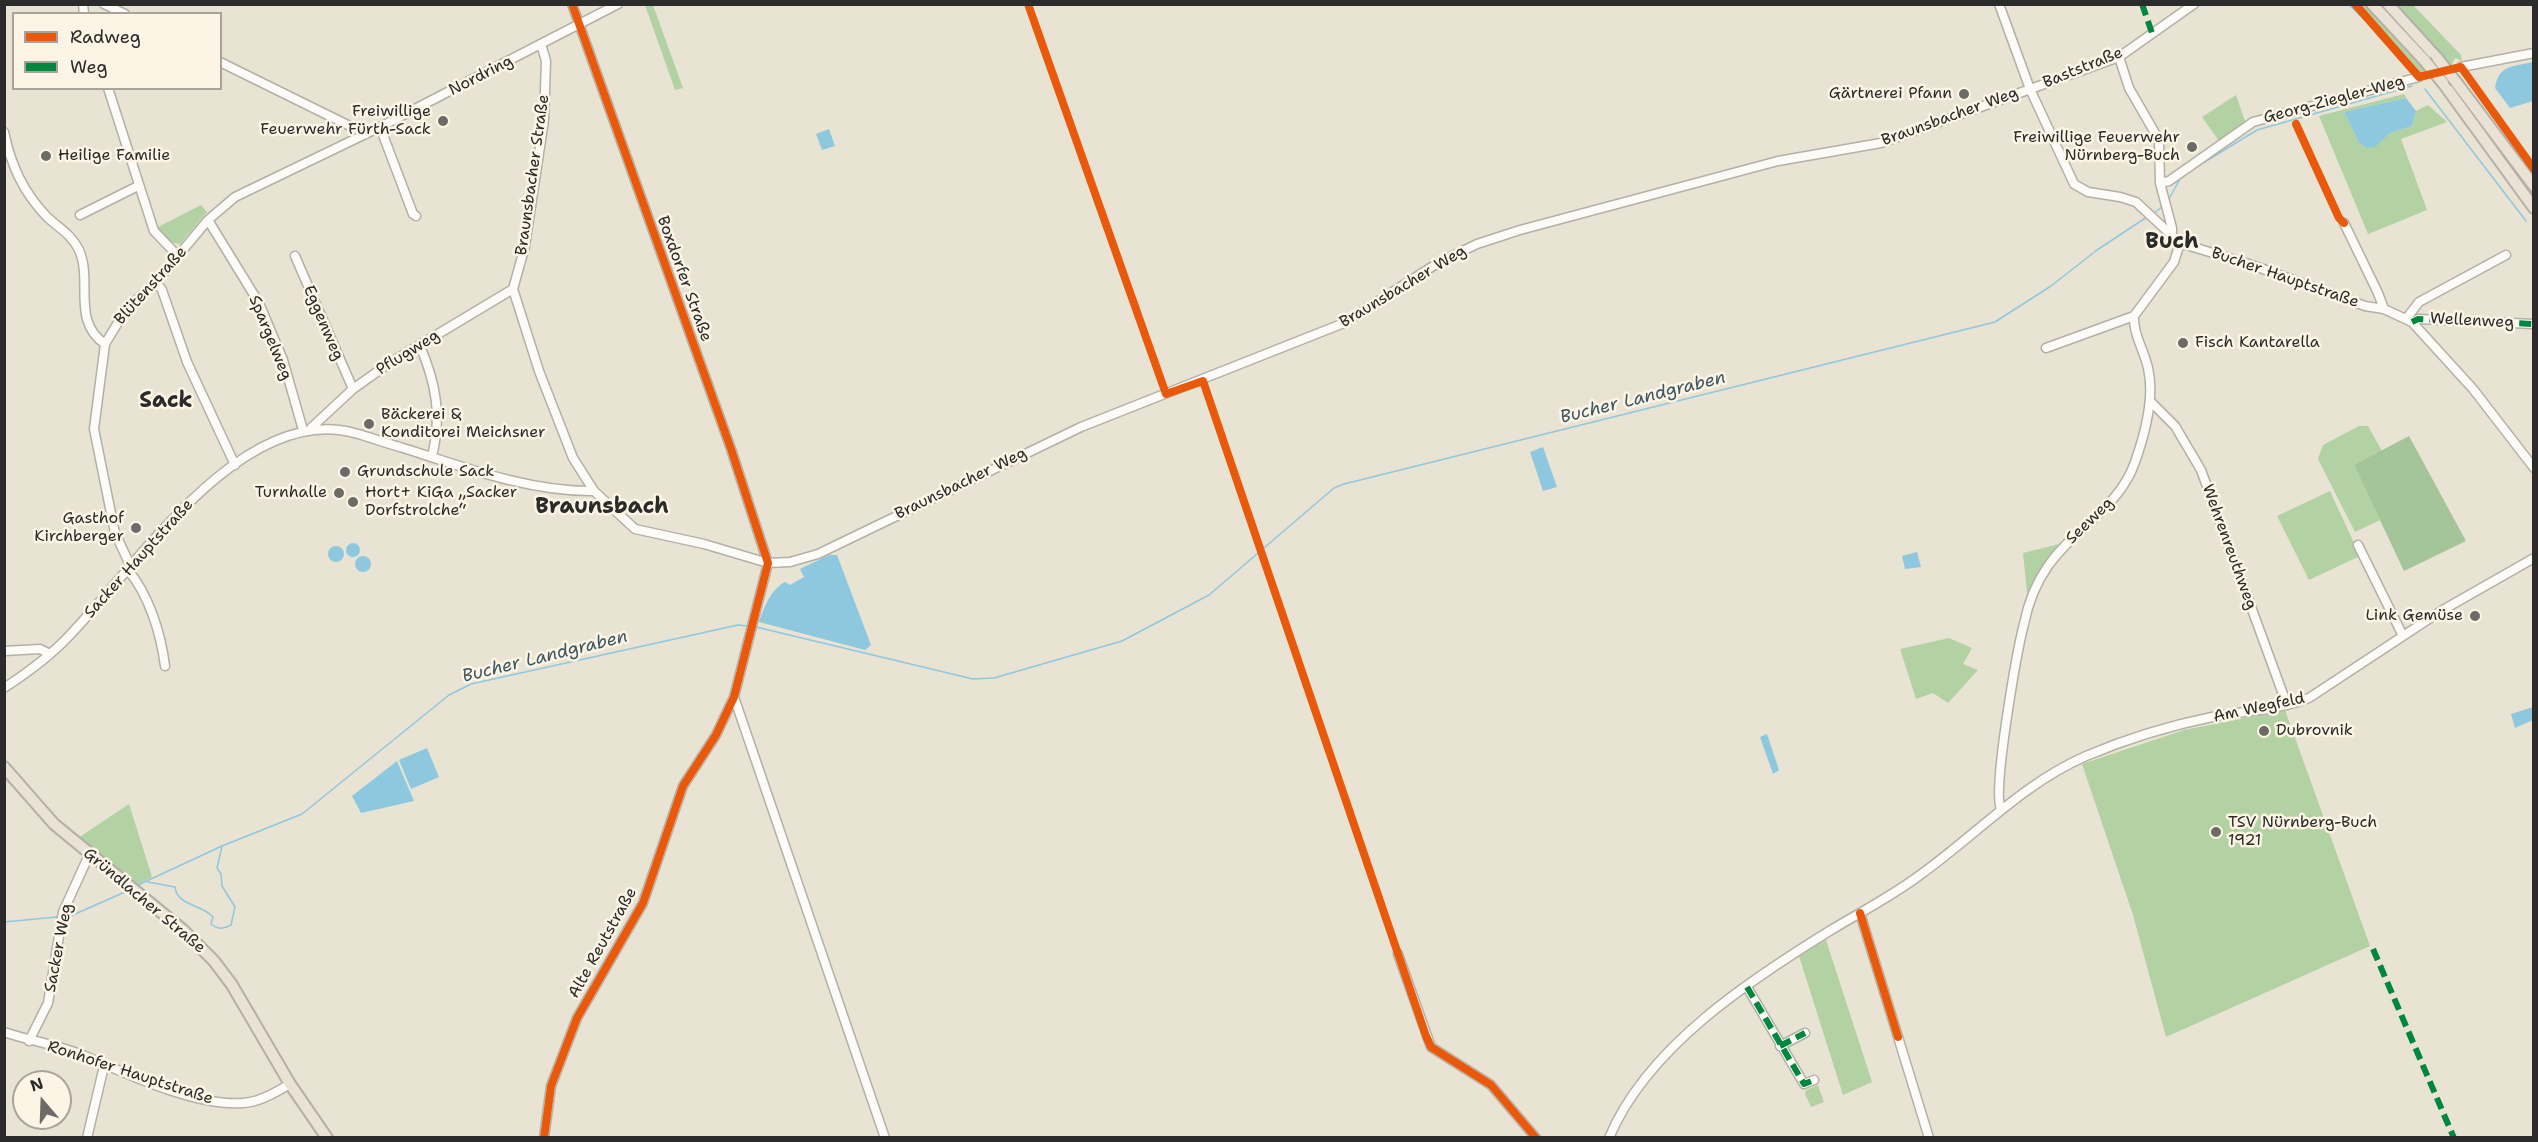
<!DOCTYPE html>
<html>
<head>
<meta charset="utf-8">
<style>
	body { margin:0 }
	#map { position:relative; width:2538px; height:1142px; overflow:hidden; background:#e8e3d3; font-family:"Shantell Sans",sans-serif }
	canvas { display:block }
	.frame { position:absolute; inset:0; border:6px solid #2b2b2b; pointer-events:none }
	.legend { position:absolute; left:12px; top:12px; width:210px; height:78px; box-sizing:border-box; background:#fcf5e5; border:2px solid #a8a49b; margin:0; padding:8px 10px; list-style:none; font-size:18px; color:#2b2b2b }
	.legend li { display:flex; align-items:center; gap:12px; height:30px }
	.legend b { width:30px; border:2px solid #a8a49b }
	.north { position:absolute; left:12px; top:1070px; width:60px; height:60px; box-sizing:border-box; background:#fcf5e5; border:2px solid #a8a49b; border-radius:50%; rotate:341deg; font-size:16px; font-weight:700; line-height:24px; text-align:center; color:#2b2b2b }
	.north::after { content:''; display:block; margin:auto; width:21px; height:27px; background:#6d6b66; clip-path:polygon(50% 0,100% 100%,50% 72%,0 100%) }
</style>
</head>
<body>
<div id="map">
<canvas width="2538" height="1142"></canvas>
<div class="frame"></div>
<ul class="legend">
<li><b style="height:8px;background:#e8590c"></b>Radweg</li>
<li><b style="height:8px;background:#00873e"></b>Weg</li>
</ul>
<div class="north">N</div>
</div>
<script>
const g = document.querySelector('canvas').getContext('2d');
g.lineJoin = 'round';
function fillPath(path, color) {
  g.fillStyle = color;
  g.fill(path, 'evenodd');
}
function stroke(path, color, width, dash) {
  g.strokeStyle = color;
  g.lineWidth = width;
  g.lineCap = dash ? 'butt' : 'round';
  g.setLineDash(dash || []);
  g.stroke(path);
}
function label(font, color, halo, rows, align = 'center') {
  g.font = font + ' "Shantell Sans",sans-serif';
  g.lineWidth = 5;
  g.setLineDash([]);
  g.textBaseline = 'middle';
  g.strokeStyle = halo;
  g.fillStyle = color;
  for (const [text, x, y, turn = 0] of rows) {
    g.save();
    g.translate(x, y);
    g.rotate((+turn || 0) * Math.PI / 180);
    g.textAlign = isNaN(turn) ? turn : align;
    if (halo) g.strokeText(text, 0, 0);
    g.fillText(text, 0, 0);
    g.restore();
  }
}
fillPath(new Path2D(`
	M645 5H653L683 88 675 90Z
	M2356 5H2367L2427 72H2417Z
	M2392 5H2413L2461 55 2462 61 2455 58 2451 66Z
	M2447 76 2533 192V204L2442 77Z
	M2404 94 2406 98 2344 112 2359 143 2367 148 2375 146 2390 133 2412 126 2416 111 2428 105 2447 122 2401 139 2427 210 2368 234 2319 116Z
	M2236 95 2246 124 2219 141 2202 117Z
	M201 205 207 212 180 244 169 242 156 228Z
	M2359 426H2368L2382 451 2354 465 2380 520 2355 532 2318 459 2323 445Z
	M2330 491 2360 556 2309 580 2277 516Z
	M2059 544 2027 593 2023 553Z
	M1949 638 1972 648 1963 664 1978 670 1948 703 1933 693 1916 699 1900 649Z
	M2285 710 2370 946 2166 1037 2133 915 2082 764 2184 730Z
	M129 804 152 877 133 887 75 840Z
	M1826 940 1872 1082 1843 1095 1799 956Z
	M1818 1085 1824 1102 1811 1107 1805 1094 1806 1090Z`), '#b3d2a3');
fillPath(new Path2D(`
	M2409 436 2466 541 2404 571 2354 465Z`), '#a4c49a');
fillPath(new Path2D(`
	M2533 62V101L2510 108 2495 88C2499 64 2513 67 2533 62Z
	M2406 98 2416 111 2412 126 2390 133 2375 147 2367 148 2359 143 2344 112Z
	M829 129 835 146 822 150 816 134Z
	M1543 447 1557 487 1543 491 1530 452Z
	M346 550a7 7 0 1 1 14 0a7 7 0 1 1-14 0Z
	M328 554a8 8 0 1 1 16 0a8 8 0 1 1-16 0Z
	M1917 552 1921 567 1905 569 1902 556Z
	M829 555H837L871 645 865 650 759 622C764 608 770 590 785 582L790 585 804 577 800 569Z
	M355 564a8 8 0 1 1 16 0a8 8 0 1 1-16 0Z
	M2533 707V720L2515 728 2511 714Z
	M1767 734 1779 770 1773 774 1760 737Z
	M427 748 439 777 411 789 399 760Z
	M397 761 414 801 361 813 352 796Z`), '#8ec8df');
stroke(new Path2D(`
	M2348 4 2369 24 2411 71
	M2425 89 2526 221
	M2198 166 2257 130 2412 86
	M2169 199 2181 177
	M2154 213 2162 207
	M756 627 973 679 994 678 1122 641 1209 595 1334 488 1344 484 1995 322 2051 286 2097 250 2147 217
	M148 882 175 887C177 906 202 904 213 917L211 924C219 930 222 929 231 925L235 907 222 886 221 874 217 868 222 846
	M138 885 222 846 302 814 449 695 471 684 738 625 748 626
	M66 918 125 892
	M4 922 57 917`), '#8ec8df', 1.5);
stroke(new Path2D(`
	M2419 77 2461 67`), '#c2beb1', 8, [8, 4]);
const minor = new Path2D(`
	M83 4 84 14
	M104 4 125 14
	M1999 4 2030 89 2074 184 2088 192 2120 197 2136 202 2180 243 2252 265 2365 306 2384 309 2412 322 2473 389 2534 468
	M541 44 546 61 544 120 525 246 513 289 539 371 573 458 594 491 635 529 704 544 768 563 790 562 818 554 1081 427 1344 323 1438 263 1477 244 1520 230 1778 161 1881 143 2119 57 2194 4
	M2119 57 2129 88 2159 140 2160 183 2172 228V237
	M220 62 366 134
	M2461 67 2534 53
	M108 88 154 231 178 256
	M380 127 413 214 416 216
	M4 132C11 165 23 192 47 217 59 228 72 235 79 250 93 281 71 321 105 344
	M2160 183 2169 181 2253 122 2419 77
	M80 215 138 186
	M208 220 259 303 283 360 303 430
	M2344 223 2378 293 2384 309
	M295 256 353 389
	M156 282 162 290 187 362 235 465
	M2406 319 2419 302 2506 255
	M2412 322 2418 319 2534 324
	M420 346C436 383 442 416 432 456
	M2046 348 2134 316
	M2150 401 2175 426 2201 470 2287 705
	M311 428 353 389 388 364 513 289
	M2358 545 2403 636
	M131 567 115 533 94 429 105 344 125 311 156 282 208 220 235 197 380 127 618 4
	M128 570C149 595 161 634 165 666
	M4 651 40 649 50 654
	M4 688C27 673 49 657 68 637 134 569 232 418 339 430 359 432 380 442 400 447 461 466 529 492 594 491
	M734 697 885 1138
	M2001 809C1992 791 2017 651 2024 624 2028 604 2036 583 2048 566 2074 528 2120 507 2135 462 2145 434 2155 398 2148 368 2144 350 2133 334 2134 316L2174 262 2180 243
	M1860 913 1929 1138
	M1398 954 1431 1047 1491 1085 1536 1138
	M1747 987 1804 1084 1814 1080
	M4 1032C30 1041 59 1045 85 1056 127 1074 197 1107 243 1103 260 1102 276 1092 290 1084
	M29 1041 48 1003 63 912 89 855
	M1780 1046 1805 1033
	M87 1138 104 1066
	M544 1138 551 1086 577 1018 643 903 683 786 716 735 734 697 768 563 731 449 572 4
	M1609 1138C1647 1047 1750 980 1831 930 1861 912 1892 896 1920 875 1976 835 2022 784 2086 756 2126 739 2168 726 2212 717 2244 711 2279 710 2309 698L2441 611 2534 558`);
const major = new Path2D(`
	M2372 4 2425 61
	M2388 4 2438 59
	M2456 82 2534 186
	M2443 83 2534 208
	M4 767 54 824 183 930 214 961 232 985 290 1084 327 1138`);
stroke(minor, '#b3b0a6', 11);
stroke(major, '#b3b0a6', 14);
stroke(minor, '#fcfbf8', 8);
stroke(major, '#ebe2d6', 10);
const majorBridge = new Path2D(`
	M2438 59 2456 82
	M2425 61 2443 83`);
stroke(majorBridge, '#b3b0a6', 14, []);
stroke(majorBridge, '#ebe2d6', 10);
stroke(new Path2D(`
	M2142 4 2152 33
	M2412 322 2418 319 2534 324
	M2373 949 2454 1138
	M1747 987 1804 1084 1814 1080
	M1780 1046 1805 1033`), '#00873e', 6, [12, 6]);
stroke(new Path2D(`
	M1028 4 1166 394 1203 381 1426 1036 1431 1047 1491 1085 1536 1138
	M2355 4 2419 77 2461 67 2534 169
	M2296 124 2339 218 2344 223
	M1860 913 1898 1037
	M544 1138 551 1086 577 1018 643 903 683 786 716 735 734 697 768 563 731 449 572 4`), '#e8590c', 8);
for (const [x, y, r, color] of [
	[1964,94,6,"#6d6b66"],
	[443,121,6,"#6d6b66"],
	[2192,147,6,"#6d6b66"],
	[46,156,6,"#6d6b66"],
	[2183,343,6,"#6d6b66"],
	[369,424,6,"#6d6b66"],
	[345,472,6,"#6d6b66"],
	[339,493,6,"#6d6b66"],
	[353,502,6,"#6d6b66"],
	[136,528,6,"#6d6b66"],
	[2475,616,6,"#6d6b66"],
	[2264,731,6,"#6d6b66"],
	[2216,832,6,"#6d6b66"]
]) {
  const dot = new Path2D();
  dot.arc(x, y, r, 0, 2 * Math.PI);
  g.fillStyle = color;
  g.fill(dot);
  stroke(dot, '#fcf5e5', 2);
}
label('16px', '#2b2b2b', '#fcf5e5', [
	["Baststraße",2083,68,-22],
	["Nordring",481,76,-27],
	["Georg-Ziegler-Weg",2334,100,-15],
	["Braunsbacher Weg",1950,117,-20],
	["Braunsbacher Straße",533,175,-82],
	["Bucher Hauptstraße",2285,278,19],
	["Boxdorfer Straße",684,279,70],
	["Blütenstraße",151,286,-48],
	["Braunsbacher Weg",1403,287,-31],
	["Wellenweg",2472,321,3],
	["Eggenweg",323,323,67],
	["Spargelweg",270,338,68],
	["Pflugweg",408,353,-32],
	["Braunsbacher Weg",961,484,-26],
	["Seeweg",2090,521,-44],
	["Wehrenreuthweg",2229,547,70],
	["Sacker Hauptstraße",139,559,-48],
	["Am Wegfeld",2259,708,-12],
	["Gründlacher Straße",144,901,40],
	["Alte Reutstraße",603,943,-61],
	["Sacker Weg",59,948,-79],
	["Ronhofer Hauptstraße",130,1073,18]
]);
label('16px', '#2b2b2b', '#fcf5e5', [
	["Gärtnerei Pfann",1952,94,"right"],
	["Freiwillige",431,112,"right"],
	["Feuerwehr Fürth-Sack",431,130,"right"],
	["Freiwillige Feuerwehr",2180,138,"right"],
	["Nürnberg-Buch",2180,156,"right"],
	["Heilige Familie",58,156],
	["Fisch Kantarella",2195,343],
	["Bäckerei &",381,415],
	["Konditorei Meichsner",381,433],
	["Grundschule Sack",357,472],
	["Turnhalle",327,493,"right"],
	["Hort+ KiGa „Sacker",365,493],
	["Dorfstrolche“",365,511],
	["Gasthof",124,519,"right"],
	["Kirchberger",124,537,"right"],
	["Link Gemüse",2463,616,"right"],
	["Dubrovnik",2276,731],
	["TSV Nürnberg-Buch",2228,823],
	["1921",2228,841]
], 'left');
label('italic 18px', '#3d5762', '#fcf5e5', [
	["Bucher Landgraben",1643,398,-14],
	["Bucher Landgraben",545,657,-14]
]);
label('bold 22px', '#2b2b2b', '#fcf5e5', [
	["Buch",2172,242],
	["Sack",166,401],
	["Braunsbach",602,507]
]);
</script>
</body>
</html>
